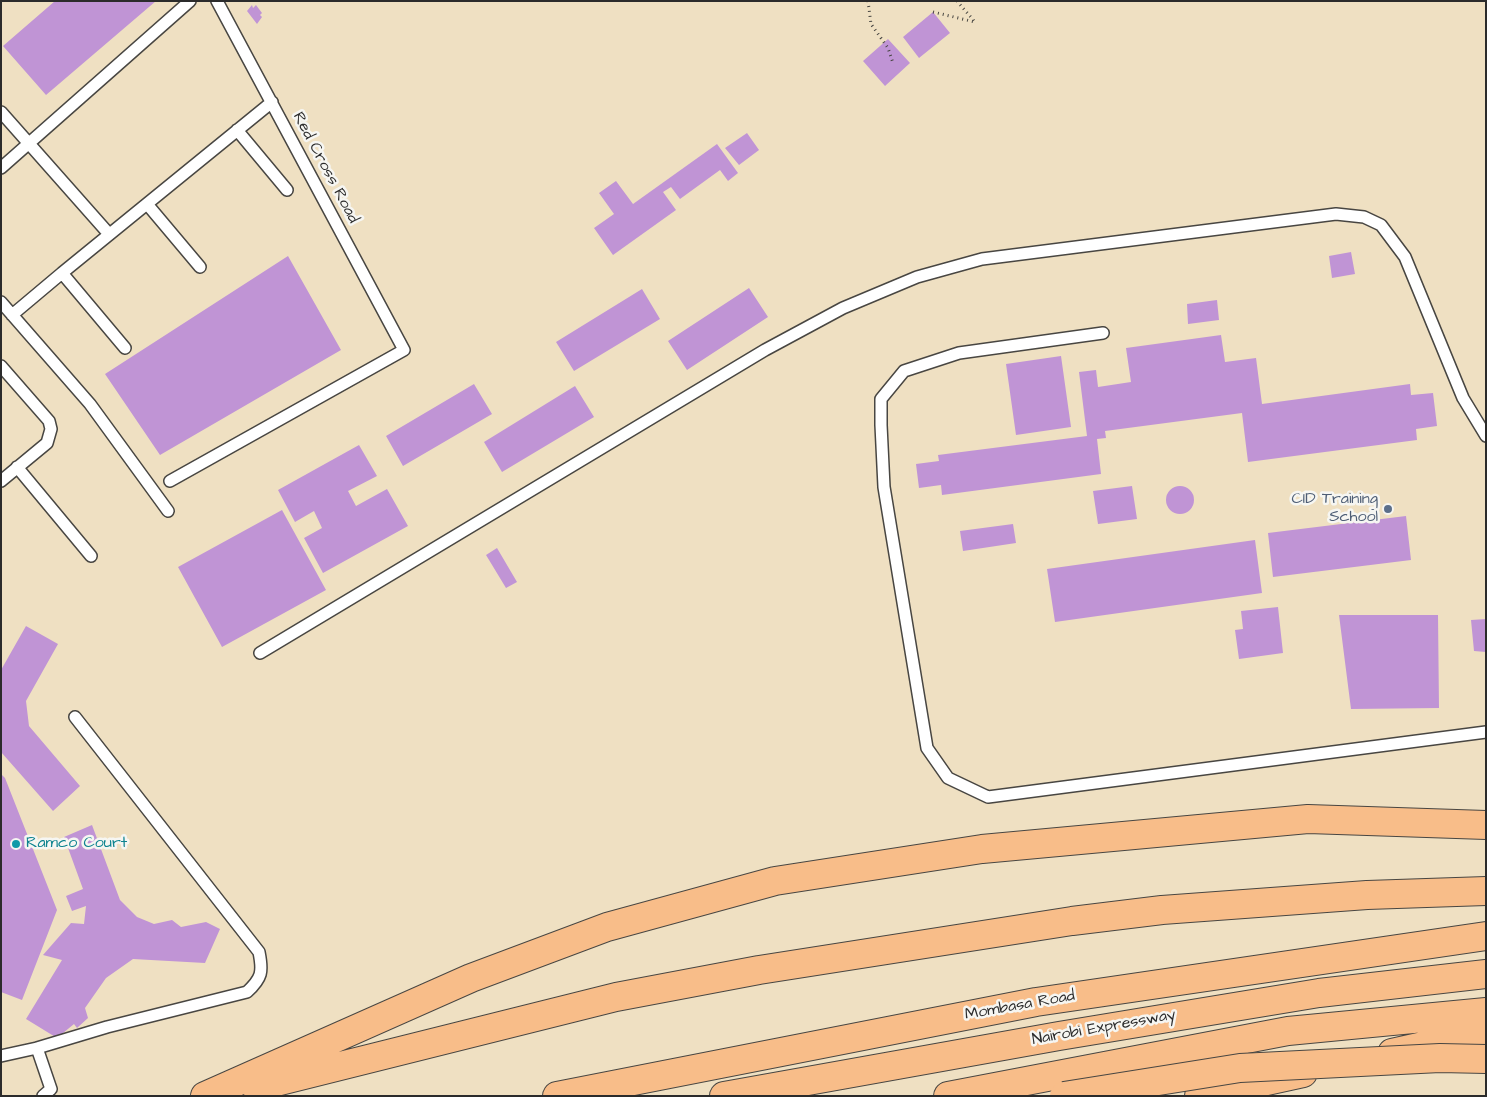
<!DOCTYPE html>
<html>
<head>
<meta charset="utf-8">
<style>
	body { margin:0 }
	#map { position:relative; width:1487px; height:1097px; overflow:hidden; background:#efe0c2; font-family:"Architects Daughter",sans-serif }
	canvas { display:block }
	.frame { position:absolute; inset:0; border:2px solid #2b2b2b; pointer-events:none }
</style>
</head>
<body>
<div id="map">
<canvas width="1487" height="1097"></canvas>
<div class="frame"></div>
</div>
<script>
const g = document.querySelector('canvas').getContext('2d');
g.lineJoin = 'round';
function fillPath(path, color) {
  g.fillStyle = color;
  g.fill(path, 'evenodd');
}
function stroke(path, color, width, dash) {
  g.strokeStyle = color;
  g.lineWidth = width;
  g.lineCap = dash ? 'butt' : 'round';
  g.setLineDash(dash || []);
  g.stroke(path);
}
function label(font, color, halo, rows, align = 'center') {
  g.font = font + ' "Architects Daughter",sans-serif';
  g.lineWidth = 5;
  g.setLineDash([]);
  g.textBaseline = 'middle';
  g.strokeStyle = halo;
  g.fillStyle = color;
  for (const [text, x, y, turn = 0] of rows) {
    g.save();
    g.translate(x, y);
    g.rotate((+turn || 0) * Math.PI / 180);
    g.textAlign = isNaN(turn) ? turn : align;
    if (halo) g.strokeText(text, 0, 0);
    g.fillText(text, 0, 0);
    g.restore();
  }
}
fillPath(new Path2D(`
	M55 1H156L46 95 3 46Z
	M252 5 253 8 256 5 262 13 260 15 262 17 257 24 247 11Z
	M933 12 950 33 919 58 903 37Z
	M888 39 910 63 885 86 863 61Z
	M747 133 759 150 739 165 725 148Z
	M717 144 738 173 728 181 720 170 680 199 671 187 663 192 676 210 613 255 594 228 614 214 599 193 616 181 633 204Z
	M1351 252 1355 274 1332 278 1329 256Z
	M288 256 341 350 160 455 105 374Z
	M749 288 768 317 687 370 668 341Z
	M642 289 660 319 574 371 556 342Z
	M1217 300 1219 320 1188 324 1187 304Z
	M1221 335 1225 362 1256 358 1262 404 1410 384 1411 395 1433 393 1437 426 1416 429 1417 440 1248 462 1242 413 1105 431 1106 438 1097 439 1101 474 942 495 941 485 919 488 916 464 939 461 938 455 1087 436 1079 372 1096 370 1098 387 1131 382 1126 348Z
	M1061 356 1071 427 1016 435 1006 364Z
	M474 384 492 414 403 466 386 436Z
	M575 386 594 417 502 472 484 442Z
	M359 445 377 476 348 491 356 506 387 489 408 526 323 573 304 538 322 528 314 511 295 522 278 490Z
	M1132 486 1137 519 1098 524 1093 491Z
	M1166 500a14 14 0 1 1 28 0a14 14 0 1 1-28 0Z
	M282 510 326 590 222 647 178 567Z
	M1406 516 1411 560 1273 577 1268 533Z
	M1013 524 1016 543 963 551 960 531Z
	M1255 540 1262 593 1055 622 1047 569Z
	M497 548 517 582 506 588 486 555Z
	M1278 607 1283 653 1239 659 1235 630 1243 629 1241 611Z
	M1339 615H1438L1439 708 1351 709Z
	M1486 619V652L1474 651 1471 620Z
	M26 626 58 644 26 701 29 726 80 786 53 811 1 752V670Z
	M1 774 5 778 57 910 22 1000 1 992Z
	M92 825 120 900 137 917 154 924 172 920 181 927 206 922 220 929 205 963 133 959 106 978 85 1008 88 1018 77 1028 74 1024 57 1038 26 1019 62 960 43 955 71 923 84 924 86 906 72 911 66 896 83 889 64 837Z`), '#c094d5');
const lane = new Path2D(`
	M1 112 109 234
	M237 130 287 190
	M1 168 190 1
	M147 204 200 267
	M1 302 90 404 168 511
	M12 315 62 273
	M1103 333 959 353 904 371 881 399V425L884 487 927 748 948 778 988 797 1486 732
	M125 348 62 273 272 102
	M1 366 49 421 51 429 47 443 1 481
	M17 467 91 556
	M170 481 404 350 217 1
	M260 653 765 350 843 308 917 277 982 259 1336 214 1364 217 1381 225 1405 257 1463 398 1486 436
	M1 1056 37 1048
	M43 1096 51 1089 37 1048 107 1027 247 992C262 978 263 972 259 952L75 717`);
const highway = new Path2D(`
	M1392 1053 1473 1035 1486 1034
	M256 1087 616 997 759 970 1072 921 1162 910 1367 895 1486 891
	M205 1096 471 978 607 927 775 881 982 849 1308 819 1486 825
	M557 1096 1036 1002 1486 936
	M724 1096 1059 1036 1319 993 1486 974
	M948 1096 1288 1031 1486 1012
	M1199 1096 1303 1073`);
stroke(lane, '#484642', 14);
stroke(highway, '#484642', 30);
stroke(new Path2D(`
	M868 1 871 24 888 48 893 63
	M933 12 975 22 957 1`), '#484642', 3, [1, 4]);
stroke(lane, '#fff', 11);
stroke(highway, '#f8bd89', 28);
const highwayBridge = new Path2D(`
	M1064 1096 1240 1068 1440 1058 1486 1059`);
stroke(highwayBridge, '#484642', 30, []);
stroke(highwayBridge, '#f8bd89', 28);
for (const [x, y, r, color] of [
	[1388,509,5,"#5c6f8a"],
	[16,844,5,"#0f9aa8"]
]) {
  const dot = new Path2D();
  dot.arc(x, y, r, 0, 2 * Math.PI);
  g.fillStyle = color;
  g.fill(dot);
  stroke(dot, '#f6f6f2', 2);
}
label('16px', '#2b2b2b', '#f6f6f2', [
	["Red Cross Road",325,168,62],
	["Mombasa Road",1020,1006,-10],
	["Nairobi Expressway",1104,1028,-10]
]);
label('16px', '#4e5e75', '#f6f6f2', [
	["CID Training",1378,500],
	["School",1378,518]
], 'right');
label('16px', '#0d838f', '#f6f6f2', [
	["Ramco Court",26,844]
], 'left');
</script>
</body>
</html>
